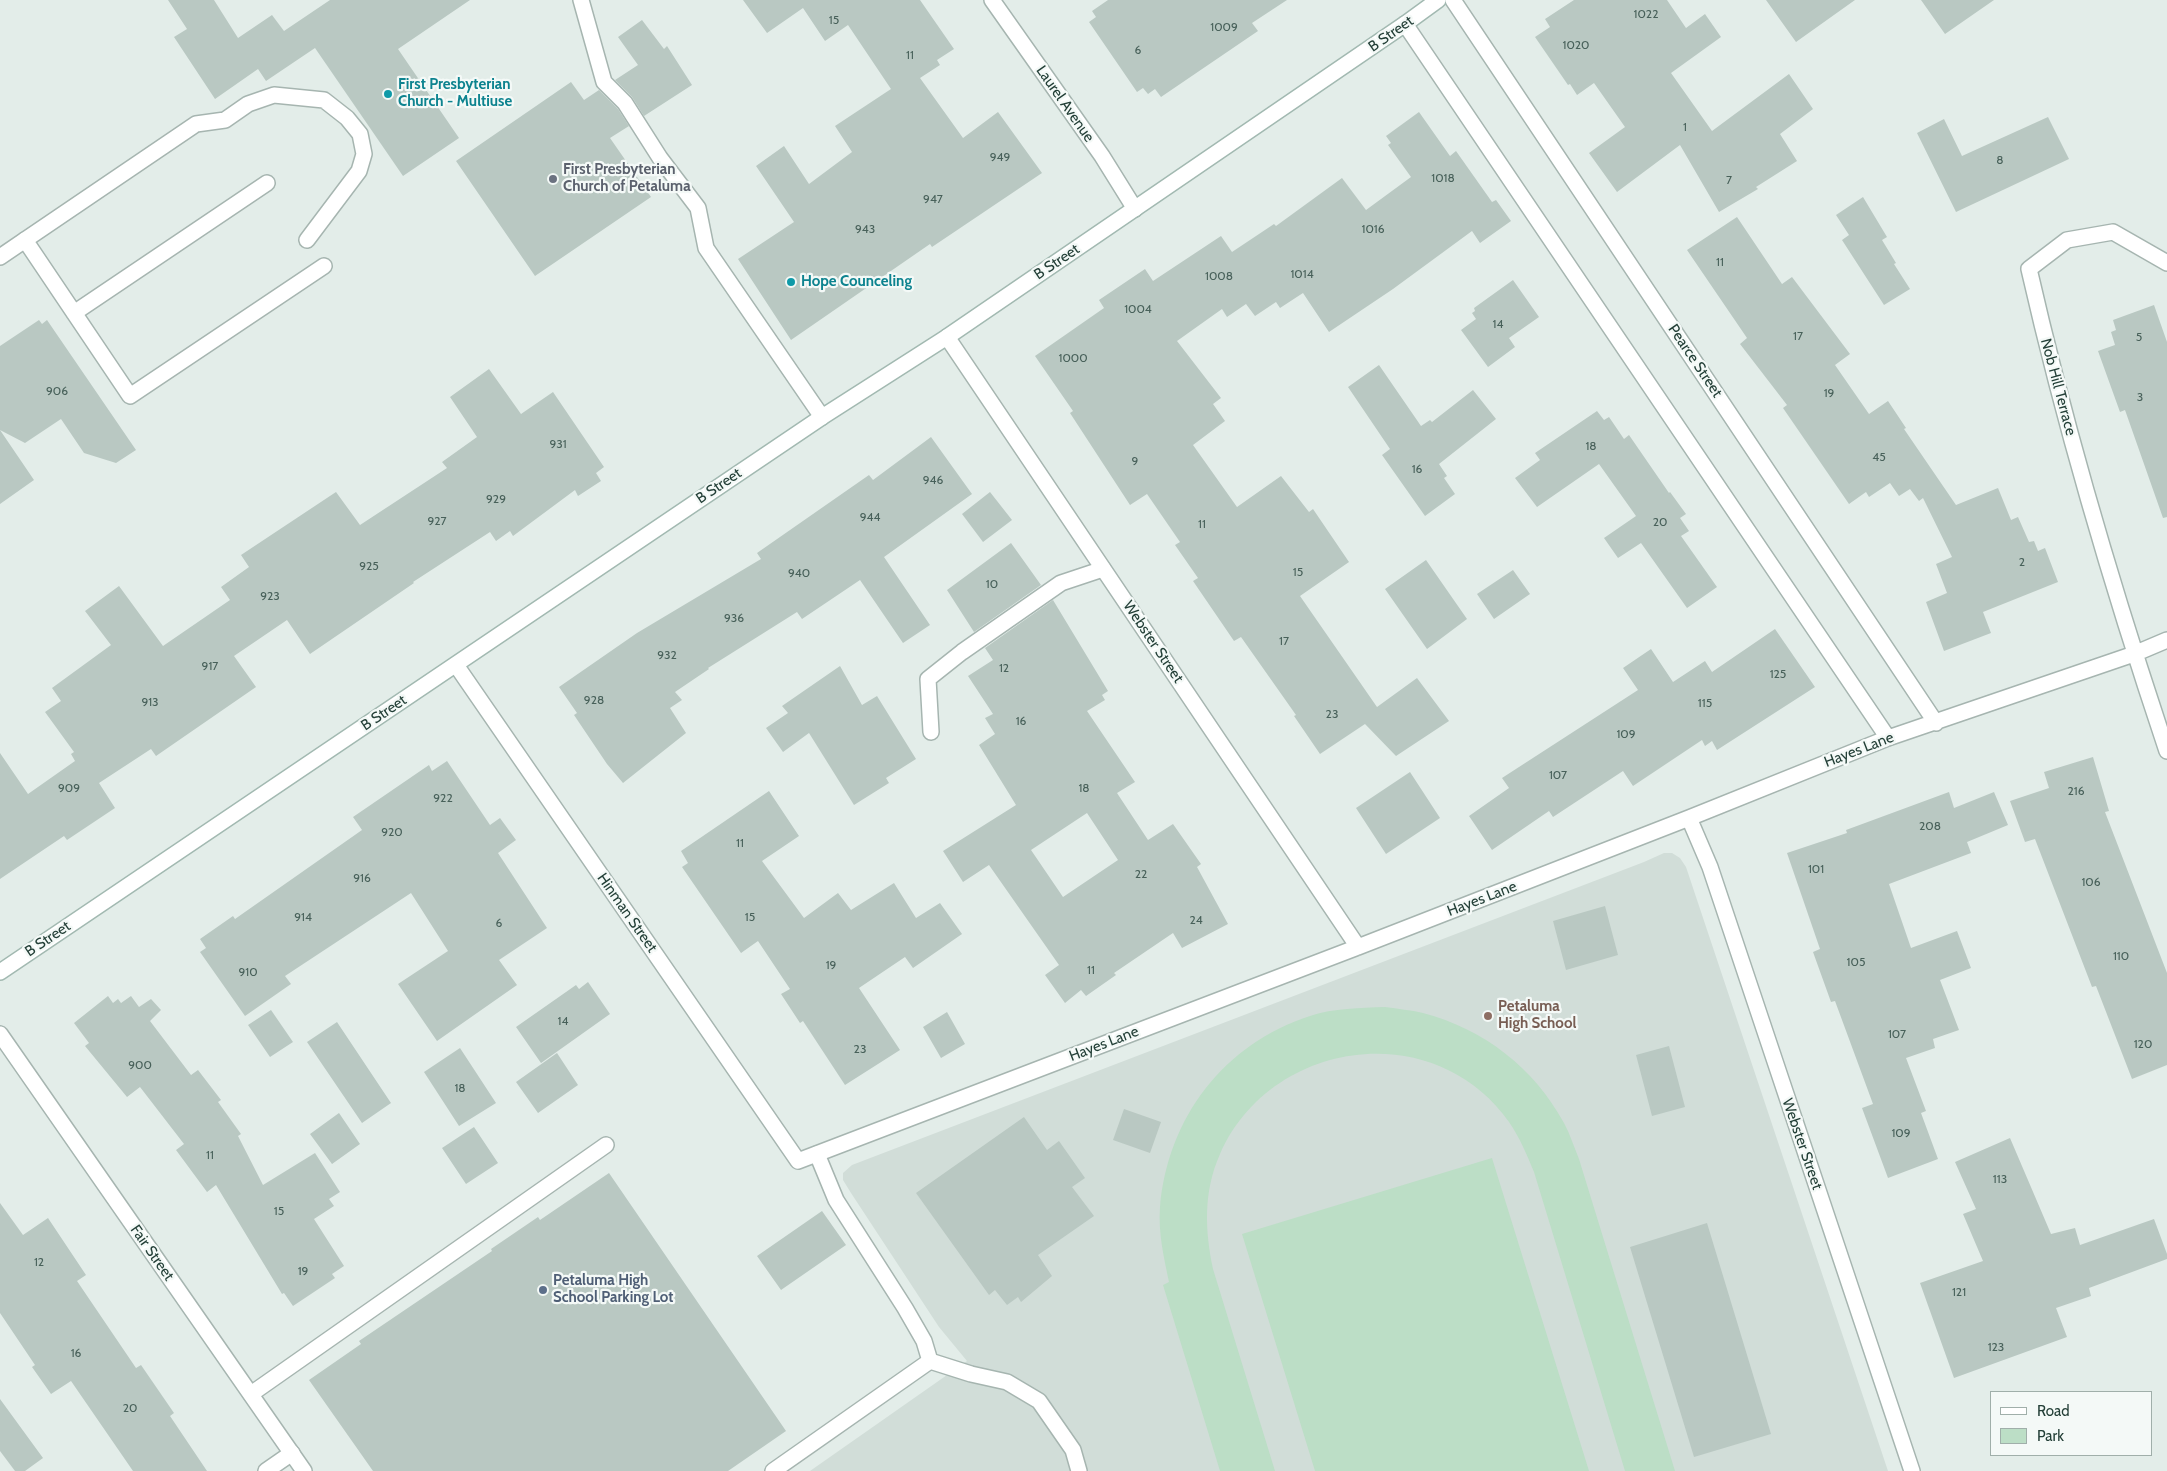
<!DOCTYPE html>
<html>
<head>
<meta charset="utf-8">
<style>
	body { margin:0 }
	#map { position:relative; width:2167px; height:1471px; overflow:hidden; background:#e3ede9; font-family:Cabin,sans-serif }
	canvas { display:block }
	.legend { position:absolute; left:1990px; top:1391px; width:162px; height:65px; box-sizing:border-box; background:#f4f9f7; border:1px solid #a0afaa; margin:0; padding:6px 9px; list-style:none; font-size:15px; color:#233f37 }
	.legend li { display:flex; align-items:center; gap:10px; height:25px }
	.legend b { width:25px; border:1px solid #a0afaa }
</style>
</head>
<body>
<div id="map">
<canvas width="2167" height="1471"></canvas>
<ul class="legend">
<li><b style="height:6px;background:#fff"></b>Road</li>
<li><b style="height:14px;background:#bcdec6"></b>Park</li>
</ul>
</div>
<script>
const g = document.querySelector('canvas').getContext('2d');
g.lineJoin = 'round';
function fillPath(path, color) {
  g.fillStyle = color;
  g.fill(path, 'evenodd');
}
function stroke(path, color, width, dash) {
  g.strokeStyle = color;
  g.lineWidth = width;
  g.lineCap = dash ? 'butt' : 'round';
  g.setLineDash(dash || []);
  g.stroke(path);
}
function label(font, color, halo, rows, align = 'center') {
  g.font = font + ' Cabin,sans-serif';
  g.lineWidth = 4.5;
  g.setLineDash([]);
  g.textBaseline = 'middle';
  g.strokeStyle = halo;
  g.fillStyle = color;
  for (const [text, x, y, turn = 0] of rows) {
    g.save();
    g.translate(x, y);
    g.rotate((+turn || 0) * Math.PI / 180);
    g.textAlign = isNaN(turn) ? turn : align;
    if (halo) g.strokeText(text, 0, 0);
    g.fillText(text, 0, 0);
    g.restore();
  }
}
fillPath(new Path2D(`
	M1664 853H1672L1680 858 1686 867 1888 1471H810L967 1361 939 1327 851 1193 843 1180V1173L852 1165 1644 862Z`), '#d1ddd8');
fillPath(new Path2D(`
	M1385 1007C1398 1009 1411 1010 1423 1013 1484 1029 1534 1068 1564 1123 1570 1134 1574 1147 1579 1159L1675 1471H1625L1534 1172C1527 1155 1520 1138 1509 1122 1434 1016 1271 1039 1220 1154 1203 1192 1205 1231 1213 1269L1275 1471H1220L1163 1285 1169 1282C1164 1258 1158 1233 1160 1207 1168 1117 1224 1044 1310 1016 1334 1008 1360 1008 1385 1007Z
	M1492 1158 1589 1471H1315L1242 1234Z`), '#bcdec6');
fillPath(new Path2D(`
	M168 0H214L238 38 272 15 284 31 330 0H470L398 49 459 138 403 176 315 48 266 81 258 69 215 99 174 37 187 29Z
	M743 0H920L954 49 937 60 940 65 920 78 963 138 998 112 1042 173 932 247 930 244 791 340 738 259 794 222 756 166 784 146 809 184 852 152 835 126 891 89 848 25 825 41 803 8 767 33Z
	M1108 0H1287L1252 23 1258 31 1161 97 1155 89 1148 94 1143 88 1137 92 1089 22 1096 17 1092 11Z
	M1574 0H1667L1686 28 1705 14 1721 37 1671 73 1712 131 1789 74 1813 109 1780 134 1797 161 1756 187 1758 189 1719 212 1680 145 1617 192 1589 153 1625 127 1594 83 1577 95 1570 84 1568 85 1535 37 1550 27 1545 19Z
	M1766 0H1855L1796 42Z
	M1921 0H1994L1945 34Z
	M642 20 664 49 667 46 692 85 644 116 632 97 615 80 638 65 618 37Z
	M571 82 584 100 599 90 618 109 629 126 610 138 651 197 535 276 456 161Z
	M1419 112 1450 156 1456 151 1492 202 1496 200 1511 221 1480 243 1472 231 1393 289 1329 332 1303 293 1280 308 1276 302 1255 316 1246 304 1227 317 1222 309 1177 341 1221 398 1213 404 1225 421 1193 445 1237 507 1281 476 1309 512 1313 509 1349 562 1300 596 1377 707 1417 678 1449 721 1396 756 1365 724 1320 754 1294 716 1296 715 1241 637 1234 641 1193 581 1198 578 1175 545 1180 542 1147 494 1130 505 1070 413 1073 411 1035 356 1104 308 1099 300 1145 269 1153 281 1221 236 1232 252 1274 224 1276 226 1342 178 1366 210 1411 177 1388 145 1391 143 1386 136Z
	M2048 117 2069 159 1956 212 1917 133 1944 119 1962 156Z
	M1863 197 1887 237 1882 240 1896 263 1894 264 1910 289 1884 305 1842 240 1849 235 1836 215Z
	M1737 217 1782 284 1792 277 1850 354 1835 365 1869 414 1888 401 1906 428 1904 429 1956 505 1998 488 2011 520 2018 517 2029 542 2034 541 2038 551 2045 548 2058 582 1983 612 1991 633 1944 651 1926 602 1947 593 1936 564 1952 557 1923 498 1919 501 1910 489 1899 496 1890 483 1869 497 1866 492 1849 504 1783 408 1787 405 1740 344 1747 338 1687 250Z
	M1513 280 1539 317 1509 338 1515 347 1488 367 1461 330 1476 319 1472 313 1475 311 1474 308Z
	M2154 305 2167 342V517L2163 518 2125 410 2120 412 2098 351 2115 345 2111 332 2116 330 2113 320Z
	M39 320 42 324 47 320 136 450 116 463 84 453 61 419 25 443 0 430V346Z
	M1379 365 1421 426 1430 420 1432 422 1473 390 1496 419 1439 464 1447 476 1444 478 1455 494 1425 516 1382 455 1390 449 1348 387Z
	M489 369 521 414 553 392 604 467 596 473 601 481 578 496 575 490 513 536 510 531 496 541 490 532 413 582 414 583 310 654 287 620 234 656 256 687 156 756 151 749 99 783 115 808 67 840 64 836 0 879V753L28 794 75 761 71 754 74 752 45 712 61 701 52 688 111 645 85 611 119 586 163 646 230 600 221 587 249 567 241 555 336 492 360 525 447 468 442 462 477 437 450 397Z
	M1597 411 1604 420 1609 417 1624 439 1629 435 1669 493 1670 492 1686 514 1680 518 1689 531 1681 536 1717 587 1687 608 1641 543 1618 558 1604 538 1636 516 1599 464 1537 507 1515 478 1540 460 1535 453Z
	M0 430 34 480 0 504Z
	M931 437 972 494 884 557 930 625 903 643 860 580 802 619 797 612 708 668 709 669 675 692 682 700 670 708 686 733 623 783 607 764 574 715 577 713 559 687 637 633 761 559 757 553 869 475 873 480Z
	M990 492 1012 520 983 542 962 514Z
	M1011 543 1041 585 974 632 947 590Z
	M1426 560 1467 619 1427 649 1385 589Z
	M1513 570 1530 594 1494 619 1477 594Z
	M1053 600 1108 691 1102 695 1105 700 1087 711 1135 782 1117 793 1148 840 1173 824 1201 864 1197 867 1228 924 1182 948 1173 933 1114 973 1116 975 1086 996 1081 990 1065 1003 1045 975 1059 965 989 865 963 882 943 851 1016 805 979 745 995 734 985 718 993 714 968 676 993 660 985 648ZM1087 813 1118 860 1063 897 1031 850Z
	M1775 629 1815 687 1717 750 1712 741 1705 746 1702 740 1633 786 1623 771 1553 817 1549 811 1492 850 1469 816 1509 788 1502 778 1638 690 1623 668 1651 649 1673 682 1705 661 1712 672Z
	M840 666 862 705 877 696 916 759 886 778 889 783 854 805 809 733 783 752 766 728 788 713 782 706Z
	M2093 757 2109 811 2105 812 2167 973V1065L2132 1079 2096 986 2092 987 2035 839 2025 842 2010 801 2049 788 2044 772Z
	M447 761 490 825 500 818 516 840 498 853 547 928 499 960 517 985 437 1041 398 984 448 951 411 893 285 976 291 984 245 1016 200 952 206 948 200 939 233 916 235 919 362 830 353 817 429 765 432 771Z
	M1410 772 1440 818 1386 854 1356 808Z
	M769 791 799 836 762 861 804 918 838 893 851 910 894 883 916 918 940 903 962 934 913 968 905 957 859 988 900 1050 845 1085 803 1021 800 1023 781 994 790 989 758 941 741 953 682 867 688 863 681 851Z
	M1949 792 1954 808 1994 792 2008 825 1967 842 1971 853 1889 884 1911 948 1957 931 1971 968 1940 980 1959 1030 1933 1039 1935 1048 1906 1058 1926 1111 1921 1113 1938 1159 1888 1178 1862 1108 1873 1104 1835 1001 1831 1002 1813 952 1820 949 1787 853 1847 833 1846 830Z
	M1605 906 1618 955 1566 970 1553 921Z
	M588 982 610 1014 541 1063 516 1027 576 985 579 989Z
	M108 996 113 1003 118 999 121 1003 131 996 139 1007 151 999 161 1010 150 1021 191 1075 198 1070 221 1100 218 1102 241 1134 238 1136 263 1185 315 1153 340 1192 329 1199 334 1206 314 1219 344 1266 332 1274 335 1278 293 1306 284 1293 282 1294 216 1185 207 1192 176 1150 184 1144 140 1087 127 1097 85 1046 89 1043 74 1023Z
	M271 1010 293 1042 270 1057 248 1025Z
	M947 1012 965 1044 941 1058 923 1027Z
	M337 1022 391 1103 362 1123 307 1042Z
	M1669 1046 1685 1107 1652 1116 1636 1055Z
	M460 1048 496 1103 459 1126 424 1072Z
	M557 1053 578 1085 538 1113 516 1082Z
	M1124 1109 1161 1122 1150 1153 1113 1140Z
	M339 1113 360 1144 332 1164 310 1134Z
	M1024 1117 1047 1150 1059 1141 1085 1178 1072 1187 1094 1216 1038 1255 1052 1276 1021 1302 1018 1297 1007 1305 995 1290 989 1295 916 1193Z
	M474 1127 498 1163 466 1184 442 1148Z
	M2010 1138 2051 1234 2075 1228 2080 1245 2154 1219 2167 1254V1259L2089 1288 2091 1296 2056 1308 2067 1337 1954 1378 1920 1283 1983 1261 1963 1214 1976 1209 1955 1162Z
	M609 1173 786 1431 728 1471H373L309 1380 361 1344 359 1341 492 1251 491 1249 538 1217 540 1220Z
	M0 1203 23 1235 48 1218 86 1275 77 1281 136 1368 141 1365 174 1413 170 1416 207 1471H133L71 1381 51 1394 32 1367 35 1365 0 1313Z
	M822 1211 846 1245 781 1290 757 1256Z
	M1707 1223 1771 1434 1694 1457 1630 1247Z
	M0 1399 43 1458 25 1471H15L0 1451Z`), '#b9c8c2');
const lane = new Path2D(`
	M581 0 604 82 625 103 660 158 698 208 706 248 822 417
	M307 240 359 171 364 154 360 134 347 118 324 100 274 95 248 104 225 120 196 124 25 240 130 396 324 266
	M74 313 267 183
	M931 732 928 679 962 652 1061 583 1103 569
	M930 1361 971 1374 1007 1382 1039 1401 1073 1450 1079 1471
	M251 1394 606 1145
	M266 1471 292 1453
	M773 1471 930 1361 924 1341 905 1308 836 1200 817 1154`);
const street = new Path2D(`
	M992 0 1102 156 1135 209
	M1453 0 1936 723
	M1405 24 1888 738
	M0 257 25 240
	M2167 263 2113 232 2067 240 2029 269C2066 431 2114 593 2167 751
	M947 337 1358 947
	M456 665 798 1161 1358 947 1689 818 1888 738 2134 654 2167 640
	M1689 818 1710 867 1912 1471
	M0 1034 304 1471`);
const secondary = new Path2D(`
	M0 972 822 417 947 337 1405 24 1438 0`);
stroke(lane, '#a6b5b0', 18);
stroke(street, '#a6b5b0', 18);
stroke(secondary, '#a2b9b1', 18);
stroke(lane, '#fff', 15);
stroke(street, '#fff', 15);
stroke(secondary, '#fff', 15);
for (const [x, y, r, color] of [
	[388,94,5,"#0f9aa8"],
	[553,179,5,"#6b7280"],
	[791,282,5,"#0f9aa8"],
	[1488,1016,5,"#8d6e63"],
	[543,1290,5,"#5c6f8a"]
]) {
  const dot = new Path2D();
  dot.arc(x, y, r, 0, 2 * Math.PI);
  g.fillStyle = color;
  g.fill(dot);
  stroke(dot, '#f4f9f7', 2);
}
label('12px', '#48615a', null, [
	["1022",1646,14],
	["15",834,20],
	["1009",1224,27],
	["1020",1576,45],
	["6",1138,50],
	["11",910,55],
	["1",1685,127],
	["949",1000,157],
	["8",2000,160],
	["1018",1443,178],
	["7",1729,180],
	["947",933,199],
	["943",865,229],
	["1016",1373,229],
	["11",1720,262],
	["1014",1302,274],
	["1008",1219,276],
	["1004",1138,309],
	["14",1498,324],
	["17",1798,336],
	["5",2139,337],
	["1000",1073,358],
	["906",57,391],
	["19",1829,393],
	["3",2140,397],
	["931",558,444],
	["18",1591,446],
	["45",1879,457],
	["9",1135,461],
	["16",1417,469],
	["946",933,480],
	["929",496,499],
	["944",870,517],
	["927",437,521],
	["20",1660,522],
	["11",1202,524],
	["2",2022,562],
	["925",369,566],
	["15",1298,572],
	["940",799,573],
	["10",992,584],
	["923",270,596],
	["936",734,618],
	["17",1284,641],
	["932",667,655],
	["917",210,666],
	["12",1004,668],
	["125",1778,674],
	["928",594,700],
	["913",150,702],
	["115",1705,703],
	["23",1332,714],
	["16",1021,721],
	["109",1626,734],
	["107",1558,775],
	["909",69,788],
	["18",1084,788],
	["216",2076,791],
	["922",443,798],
	["208",1930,826],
	["920",392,832],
	["11",740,843],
	["101",1816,869],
	["22",1141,874],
	["916",362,878],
	["106",2091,882],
	["914",303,917],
	["15",750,917],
	["24",1196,920],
	["6",499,923],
	["110",2121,956],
	["105",1856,962],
	["19",831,965],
	["11",1091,970],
	["910",248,972],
	["14",563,1021],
	["107",1897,1034],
	["120",2143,1044],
	["23",860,1049],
	["900",140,1065],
	["18",460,1088],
	["109",1901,1133],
	["11",210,1155],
	["113",2000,1179],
	["15",279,1211],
	["12",39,1262],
	["19",303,1271],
	["121",1959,1292],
	["123",1996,1347],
	["16",76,1353],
	["20",130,1408]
]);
label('15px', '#233f37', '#f4f9f7', [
	["B Street",1391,34,-35],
	["Laurel Avenue",1065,104,55],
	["B Street",1057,262,-34],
	["Pearce Street",1695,361,56],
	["Nob Hill Terrace",2058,387,75],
	["B Street",719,486,-34],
	["Webster Street",1153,642,56],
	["B Street",384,713,-34],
	["Hayes Lane",1859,750,-21],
	["Hayes Lane",1482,899,-21],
	["Hinman Street",627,913,55],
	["B Street",48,939,-34],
	["Hayes Lane",1104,1044,-21],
	["Webster Street",1802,1144,71],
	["Fair Street",152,1253,55]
]);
label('bold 15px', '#0d838f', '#f4f9f7', [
	["First Presbyterian",398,85],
	["Church - Multiuse",398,102],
	["Hope Counceling",801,282]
], 'left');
label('bold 15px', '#5b616d', '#f4f9f7', [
	["First Presbyterian",563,170],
	["Church of Petaluma",563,187]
], 'left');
label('bold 15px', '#785e54', '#f4f9f7', [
	["Petaluma",1498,1007],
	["High School",1498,1024]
], 'left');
label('bold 15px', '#4e5e75', '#f4f9f7', [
	["Petaluma High",553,1281],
	["School Parking Lot",553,1298]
], 'left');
</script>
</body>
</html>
